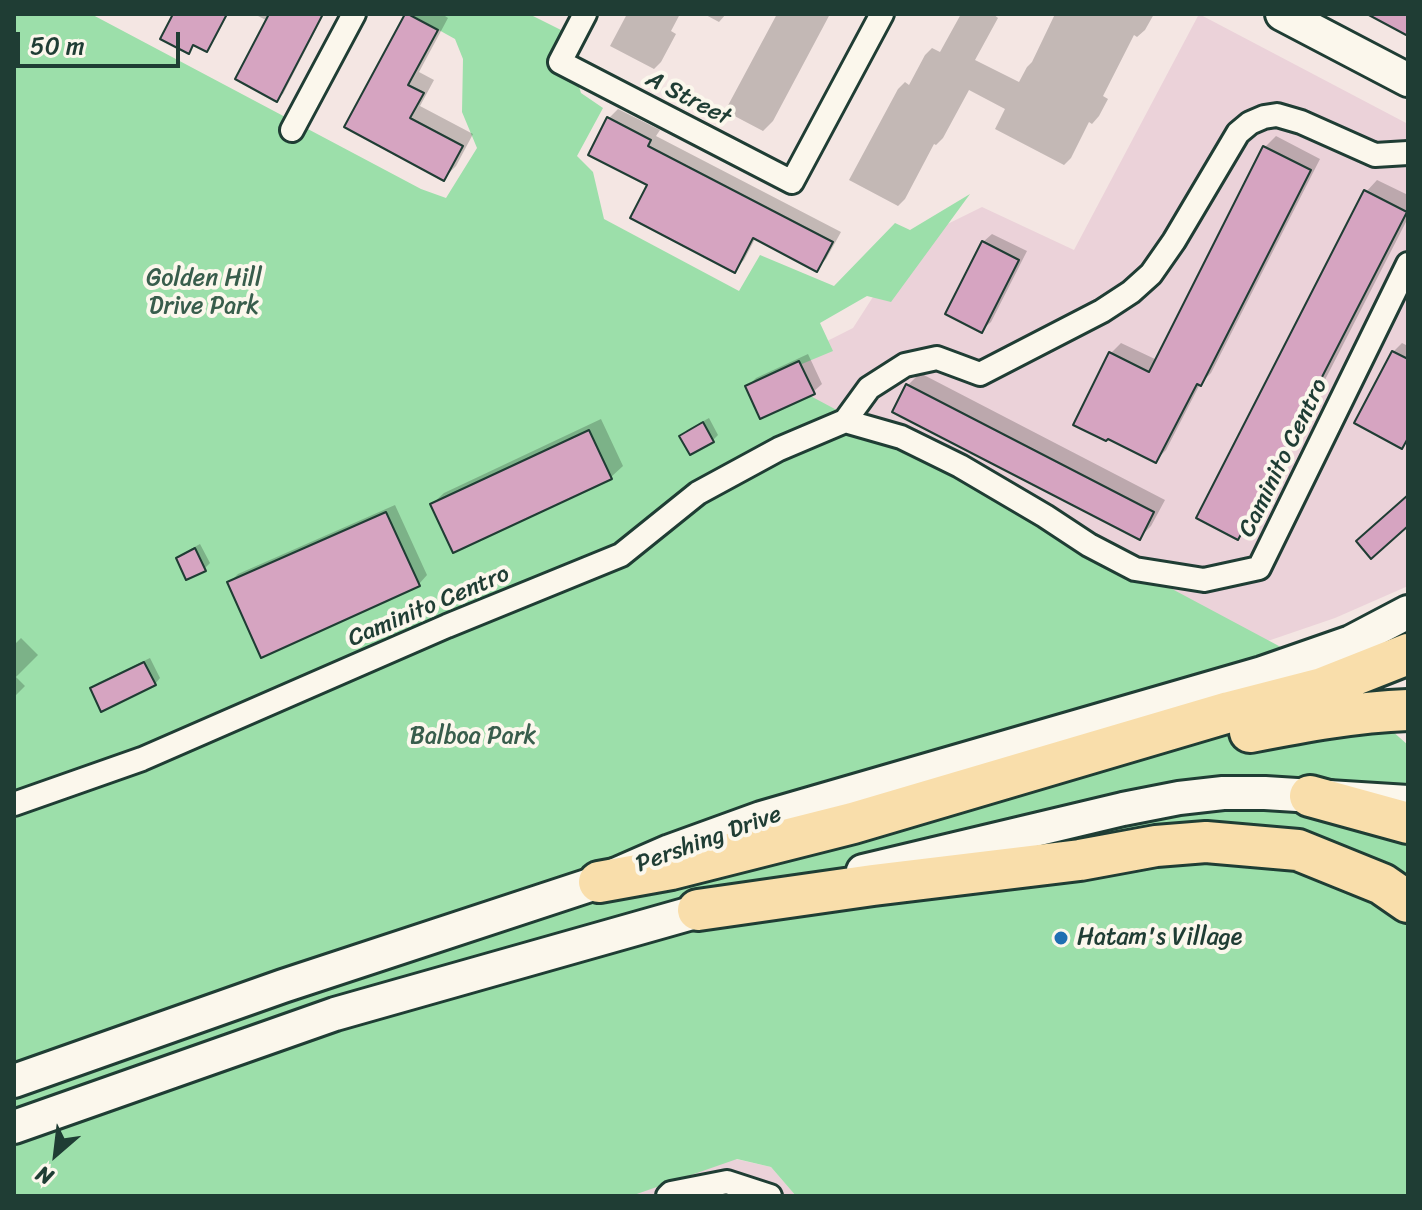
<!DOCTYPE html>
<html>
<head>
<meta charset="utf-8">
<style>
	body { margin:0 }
	#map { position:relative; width:1422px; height:1210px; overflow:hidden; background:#f4e6e3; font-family:Sriracha,sans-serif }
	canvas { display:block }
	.frame { position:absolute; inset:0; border:16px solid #1f3d34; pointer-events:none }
	.north { position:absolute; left:16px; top:1114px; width:80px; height:80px; -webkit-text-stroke:6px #fbf7ec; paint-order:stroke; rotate:208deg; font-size:22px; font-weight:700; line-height:32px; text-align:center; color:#1f3d34 }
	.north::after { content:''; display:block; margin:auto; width:28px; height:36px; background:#1f3d34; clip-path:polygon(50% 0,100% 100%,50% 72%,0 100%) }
	.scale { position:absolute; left:16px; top:32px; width:164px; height:36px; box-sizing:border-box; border:4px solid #1f3d34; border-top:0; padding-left:10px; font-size:24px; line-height:28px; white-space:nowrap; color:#1f3d34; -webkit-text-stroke:6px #fbf7ec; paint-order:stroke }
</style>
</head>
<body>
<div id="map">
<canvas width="1422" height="1210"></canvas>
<div class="frame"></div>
<div class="north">N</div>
<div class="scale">50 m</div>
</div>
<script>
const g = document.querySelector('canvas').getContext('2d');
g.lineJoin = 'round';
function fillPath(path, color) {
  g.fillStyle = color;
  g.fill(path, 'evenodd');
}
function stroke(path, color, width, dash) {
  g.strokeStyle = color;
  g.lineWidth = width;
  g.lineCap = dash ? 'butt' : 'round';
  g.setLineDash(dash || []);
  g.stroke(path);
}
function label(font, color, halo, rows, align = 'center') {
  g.font = font + ' Sriracha,sans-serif';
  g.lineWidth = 8;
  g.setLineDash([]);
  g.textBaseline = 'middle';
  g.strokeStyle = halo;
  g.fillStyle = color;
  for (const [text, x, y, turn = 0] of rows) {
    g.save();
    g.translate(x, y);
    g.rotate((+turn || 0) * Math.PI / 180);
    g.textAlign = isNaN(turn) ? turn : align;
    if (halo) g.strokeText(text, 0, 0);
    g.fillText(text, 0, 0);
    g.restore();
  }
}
fillPath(new Path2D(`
	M1199 14 1408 124V586L1335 618 1221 657 14 546 738 386 853 328 907 244 982 207 1074 250Z
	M709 1153 771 1167 796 1196H604Z`), '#ebd2d9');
fillPath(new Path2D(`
	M14 14H91L421 189 446 198 477 148 462 112 463 59 455 39 410 14H529L569 34 570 57 581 93 603 108 577 156 593 172 604 219 739 291 760 255 834 286 895 223 910 230 970 194 891 302 867 296 820 323 833 351 773 376 1322 669 1408 745V1196H796L771 1167 737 1159 631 1196H14Z`), '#9cdfaa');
fillPath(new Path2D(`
	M176 14H228L212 44 207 50 195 44 188 51Z
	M254 14H324L283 94 277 99 268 21Z
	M407 14H442L448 18 419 72 434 80 420 106 473 134 456 166 444 178 347 126Z
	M627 14H680L671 31 676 34 661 62 654 69 610 46Z
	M704 14H726L719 22Z
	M777 14H830L773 121 763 131 725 111Z
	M961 14H993L998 18 975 60 1019 82 1027 67 1032 62 1055 14H1154L1145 30 1137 37 1134 35 1103 96 1108 99 1099 116 1092 124 1089 122 1071 158 1064 165 995 129 1005 109 969 90 943 138 936 145 934 144 905 199 898 206 849 180 898 89 905 82 909 85 925 55 932 48 940 52Z
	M618 109 660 130 656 136 841 232 826 259 816 269 756 237 744 260 734 270 649 184 608 119Z
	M1276 136 1320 159 1211 373 1200 384 1166 450 1155 461 1111 353 1121 343 1157 360 1265 147Z
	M1377 180 1408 195V218L1250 526 1238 538 1366 192Z
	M992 234 1027 251 991 322 982 330 983 242Z
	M1402 343 1408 346V440L1402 446 1393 352Z
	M808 354 822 384 813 392 747 387 756 378Z
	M920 373 1165 500 1151 526 1139 538 908 385Z
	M709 418 718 435 713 440 691 452 682 436 687 430Z
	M601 419 623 466 611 477 432 504 444 493Z
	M395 505 427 575 419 584 230 582 238 574Z
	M200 544 210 563 204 569 178 558 184 553Z
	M21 638 38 655 16 677 25 686 14 697V645Z
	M150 658 160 678 155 684 92 689 98 683Z`), '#0003');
const building = new Path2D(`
	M173 14H227L207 52 193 45 189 54 160 39Z
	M269 14H323L277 102 235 79Z
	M405 14H408L438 30 408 85 424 93 410 118 463 146 444 181 344 127Z
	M1367 14H1408V36Z
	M607 117 651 140 648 146 833 242 817 272 753 238 735 273 630 218 647 185 588 155Z
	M1263 146 1311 170 1201 386 1197 384 1156 463 1108 439 1106 441 1073 425 1109 352 1149 372Z
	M1364 190 1407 212 1238 540 1196 518Z
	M982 241 1019 260 982 333 945 314Z
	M1392 351 1408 359V438L1402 449 1354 423Z
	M799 361 815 394 760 419 745 386Z
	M906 384 1154 512 1140 540 892 412Z
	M703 422 714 442 690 455 679 436Z
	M589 430 612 479 453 553 430 504Z
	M1408 495V526L1371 559 1356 541Z
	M386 512 420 586 261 658 227 582Z
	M195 548 206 571 186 580 176 558Z
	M144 662 156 685 101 712 90 688Z`);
fillPath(building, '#d6a4c1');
stroke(building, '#1f3d34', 2);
const minor = new Path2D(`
	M585 14 560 62 792 182 882 14
	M292 130 354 14
	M845 421 901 437 960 466 1045 516 1089 545 1135 569 1204 580 1259 568 1408 264
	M14 804 142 759 447 626 621 555 698 493 779 449 845 421 869 388 905 365 937 358 980 374 1102 311 1131 292 1151 274 1174 241 1238 133 1250 123 1264 117 1277 115 1301 122 1375 155 1408 153
	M668 1196 671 1193 727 1182 770 1196`);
const secondary = new Path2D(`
	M1282 14 1408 80
	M863 871 1123 809 1179 798 1223 793H1265L1408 802
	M14 1081 283 986 599 882 670 851 761 818 1262 673 1351 642 1408 612
	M14 1127 335 1014 720 905`);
const motorway = new Path2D(`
	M1250 732C1302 722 1354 712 1408 710
	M1310 796 1408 823
	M599 882 671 869 853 823 1229 712 1322 688 1408 654
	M698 910 873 885 1080 860 1156 846 1206 842 1298 850 1382 884 1408 902`);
stroke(minor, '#1f3d34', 28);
stroke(secondary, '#1f3d34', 38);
stroke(motorway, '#1f3d34', 46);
stroke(minor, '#fbf7ec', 22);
stroke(secondary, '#fbf7ec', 32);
stroke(motorway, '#f9deab', 40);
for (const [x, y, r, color] of [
	[1061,938,8,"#1f6fb2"]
]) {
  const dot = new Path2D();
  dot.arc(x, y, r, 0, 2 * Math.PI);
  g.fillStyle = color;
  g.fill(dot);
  stroke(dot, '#fbf7ec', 3);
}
label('24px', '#1f3d34', '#fbf7ec', [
	["A Street",688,99,27],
	["Caminito Centro",1284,458,-64],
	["Caminito Centro",429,607,-23],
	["Pershing Drive",709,840,-20]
]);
label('24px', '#385d4c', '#fbf7ec', [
	["Golden Hill",204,279],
	["Drive Park",204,307],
	["Balboa Park",473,737]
]);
label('24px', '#1f3d34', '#fbf7ec', [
	["Hatam's Village",1077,938]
], 'left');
</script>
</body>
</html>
